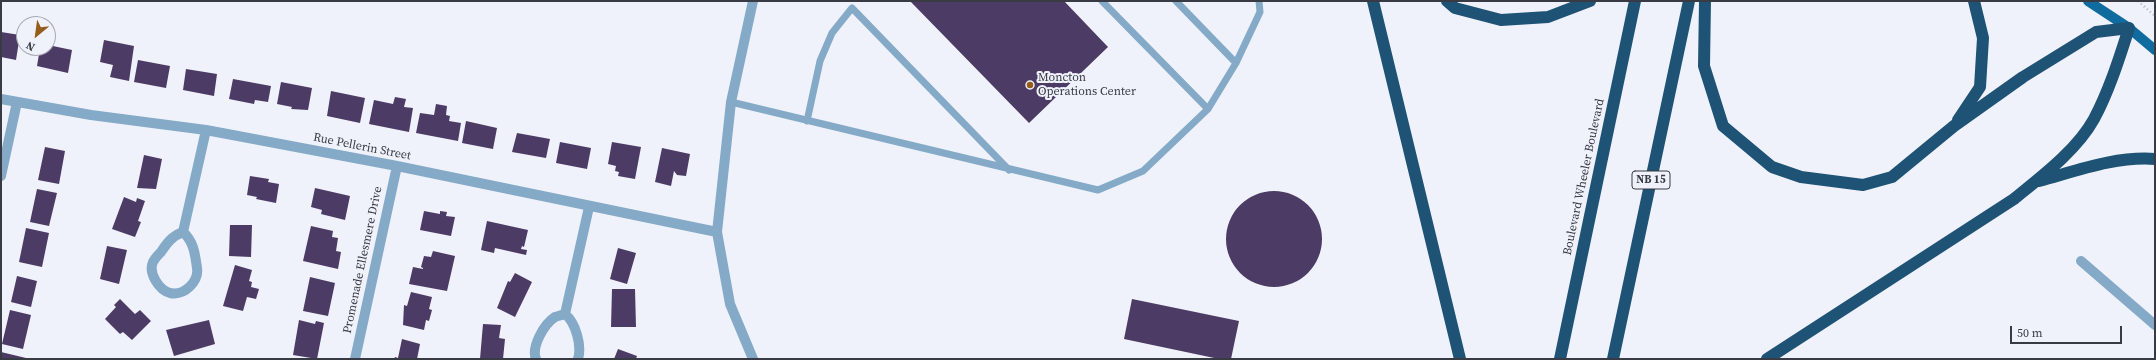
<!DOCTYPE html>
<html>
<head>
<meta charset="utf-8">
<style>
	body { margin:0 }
	#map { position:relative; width:2156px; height:360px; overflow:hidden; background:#f0f2fb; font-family:"Source Serif 4",serif }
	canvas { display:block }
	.frame { position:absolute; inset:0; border:2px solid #383b43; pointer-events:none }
	.north { position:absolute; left:16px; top:16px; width:40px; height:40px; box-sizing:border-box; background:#f0f2fb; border:1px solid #a6a9b1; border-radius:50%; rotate:209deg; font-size:11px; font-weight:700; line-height:16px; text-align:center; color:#383b43 }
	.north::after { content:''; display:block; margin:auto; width:14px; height:18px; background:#965d1a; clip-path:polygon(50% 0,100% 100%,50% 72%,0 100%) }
	.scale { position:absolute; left:2010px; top:326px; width:112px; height:18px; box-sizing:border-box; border:2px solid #383b43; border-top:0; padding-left:5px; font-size:12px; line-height:14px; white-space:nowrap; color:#383b43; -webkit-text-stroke:3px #f0f2fb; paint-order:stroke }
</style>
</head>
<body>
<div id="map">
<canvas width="2156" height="360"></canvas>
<div class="frame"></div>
<div class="north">N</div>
<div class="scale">50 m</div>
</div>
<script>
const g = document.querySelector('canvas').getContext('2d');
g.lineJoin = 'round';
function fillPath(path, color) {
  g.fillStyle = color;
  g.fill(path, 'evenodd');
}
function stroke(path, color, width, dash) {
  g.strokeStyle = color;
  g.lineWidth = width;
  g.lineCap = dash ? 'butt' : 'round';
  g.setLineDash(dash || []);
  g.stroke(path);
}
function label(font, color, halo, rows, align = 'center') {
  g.font = font + ' "Source Serif 4",serif';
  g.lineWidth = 4;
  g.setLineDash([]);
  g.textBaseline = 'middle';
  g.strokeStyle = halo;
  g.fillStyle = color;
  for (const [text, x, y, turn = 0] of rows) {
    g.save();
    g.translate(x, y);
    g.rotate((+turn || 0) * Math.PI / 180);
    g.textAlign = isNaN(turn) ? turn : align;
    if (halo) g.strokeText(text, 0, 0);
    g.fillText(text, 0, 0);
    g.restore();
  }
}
fillPath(new Path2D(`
	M910 1H1064L1108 47 1029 123Z
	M1 32 20 35 16 60 1 57Z
	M104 40 134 46 129 81 110 77 113 65 100 62Z
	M48 45 72 50 68 73 37 66 40 48H48Z
	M138 60 170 66 166 88 134 82Z
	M186 69 217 74 214 96 183 90Z
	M233 79 271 86 268 102 255 100 254 104 229 99Z
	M281 82 312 88 308 110 291 109 292 107 277 104Z
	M331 91 365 98 360 123 327 116Z
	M395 97 406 99 404 107 413 108 409 132 369 124 374 100 393 104Z
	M436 104 447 106 446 115 450 116 449 121 461 123 458 141 416 133 420 113 434 115Z
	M466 121 497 128 493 149 462 143Z
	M517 133 550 139 546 158 512 152Z
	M560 142 591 148 587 169 556 163Z
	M612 142 641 147 635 179 618 176 619 172 615 171 616 166 608 164Z
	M45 147 65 151 59 184 38 180Z
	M662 148 690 154 686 176 677 175 674 171 671 186 655 182Z
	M144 155 162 159 156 189 137 188Z
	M250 176 269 179 268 182 279 184 276 203 256 199 257 197 247 195Z
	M315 188 350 196 345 220 321 214 322 210 311 207Z
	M37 189 57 193 49 226 30 222Z
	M1226 239a48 48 0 1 1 96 0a48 48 0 1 1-96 0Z
	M124 197 136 202 137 198 145 201 138 221 141 222 135 237 112 229Z
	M424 211 440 214V211L447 212 446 216 455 217 451 236 420 230Z
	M487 221 528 230 524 247 522 246 521 249 527 250 526 255 495 248 494 253 481 250Z
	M230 225H252L251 257 229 256Z
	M311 226 333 231 332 237 338 238 336 251 341 252 338 269 303 261Z
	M26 228 49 233 42 267 19 262Z
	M107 246 127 250 119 284 100 279Z
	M618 248 636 253 627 284 610 279Z
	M433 251 455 256 447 291 409 284 413 267 423 269V268L421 267 424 256 431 257Z
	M235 265 252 270 249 281 252 282 251 287 259 289 256 299 247 297 243 311 223 306Z
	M515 273 532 282 515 317 497 308 508 281 510 282Z
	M17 276 37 281 31 307 11 302Z
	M310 277 335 283 328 316 303 311Z
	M612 289H635L636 327H611Z
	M411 292 432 297 429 309 432 310 429 321 426 320 424 330 403 325 404 305 407 306Z
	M120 299 135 314 140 310 151 321 132 340 123 332 120 334 105 319 116 307 114 305Z
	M1132 299 1239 321 1231 359H1219L1124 339Z
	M10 310 31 315 23 349 2 344Z
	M209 320 215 344 174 356 166 330Z
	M299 320 315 324 316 321 324 323 317 359 293 355Z
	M483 324 501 325 499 338 505 339 503 359H480Z
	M402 339 420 344 417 359H394L395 357 398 358Z
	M618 349 637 356 636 359H614Z
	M1 352 26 358V359H1Z`), '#4c3b65');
stroke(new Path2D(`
	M2138 1 2155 16`), '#b0b2bb', 2.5, [1, 3]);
stroke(new Path2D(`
	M1102 1 1208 109
	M1176 1 1236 63
	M731 102 1098 190 1143 171 1208 109 1236 63 1260 12 1259 1
	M807 121 820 61 832 33 852 8 1009 170`), '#84aac8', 7);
stroke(new Path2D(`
	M1 99 91 115 206 130 397 166 717 232
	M1 176 17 102
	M183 232C194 242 195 254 197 268 199 281 185 296 170 293 159 290 148 273 153 262 155 258 158 255 161 252 167 243 172 236 183 232Z
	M183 232 206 130
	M2081 261 2155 325
	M565 314 589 207
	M565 314C576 323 582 346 578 359
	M355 359 397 166
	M536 359C531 347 544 324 555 317 558 316 562 315 565 314
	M753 359 730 304 717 232 731 102 753 1`), '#84aac8', 10);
stroke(new Path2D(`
	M2088 1 2129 28 2155 50`), '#106b9f', 10);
stroke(new Path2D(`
	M1373 1 1460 359
	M1447 1 1455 8 1501 20 1548 17 1590 1
	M1705 1 1704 66 1723 126 1772 167 1801 177 1863 185 1892 177 1954 126 2023 77 2096 32 2129 28C2119 59 2109 91 2094 119 2077 150 2041 177 2014 199L1767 359
	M1958 120 1980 87 1983 38 1974 1
	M2039 181C2076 171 2116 156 2155 159
	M1560 359 1635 1
	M1613 359 1689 1`), '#1f5376', 12);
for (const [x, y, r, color] of [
	[1030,85,4,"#965d1a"]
]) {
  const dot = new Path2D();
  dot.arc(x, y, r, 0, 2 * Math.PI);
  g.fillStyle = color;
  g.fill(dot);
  stroke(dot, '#f0f2fb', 1.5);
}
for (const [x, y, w] of [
	[1651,180,38]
]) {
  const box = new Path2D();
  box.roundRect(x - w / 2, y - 9, w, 18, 3);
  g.fillStyle = '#f0f2fb';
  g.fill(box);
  stroke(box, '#383b43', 1);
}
label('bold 11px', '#383b43', null, [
	["NB 15",1651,180]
]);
label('12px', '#383b43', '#f0f2fb', [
	["Moncton",1038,78],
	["Operations Center",1038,92]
], 'left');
label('12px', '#383b43', '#f0f2fb', [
	["Rue Pellerin Street",362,147,11],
	["Boulevard Wheeler Boulevard",1584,177,-78],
	["Promenade Ellesmere Drive",363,260,-78]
]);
</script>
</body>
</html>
